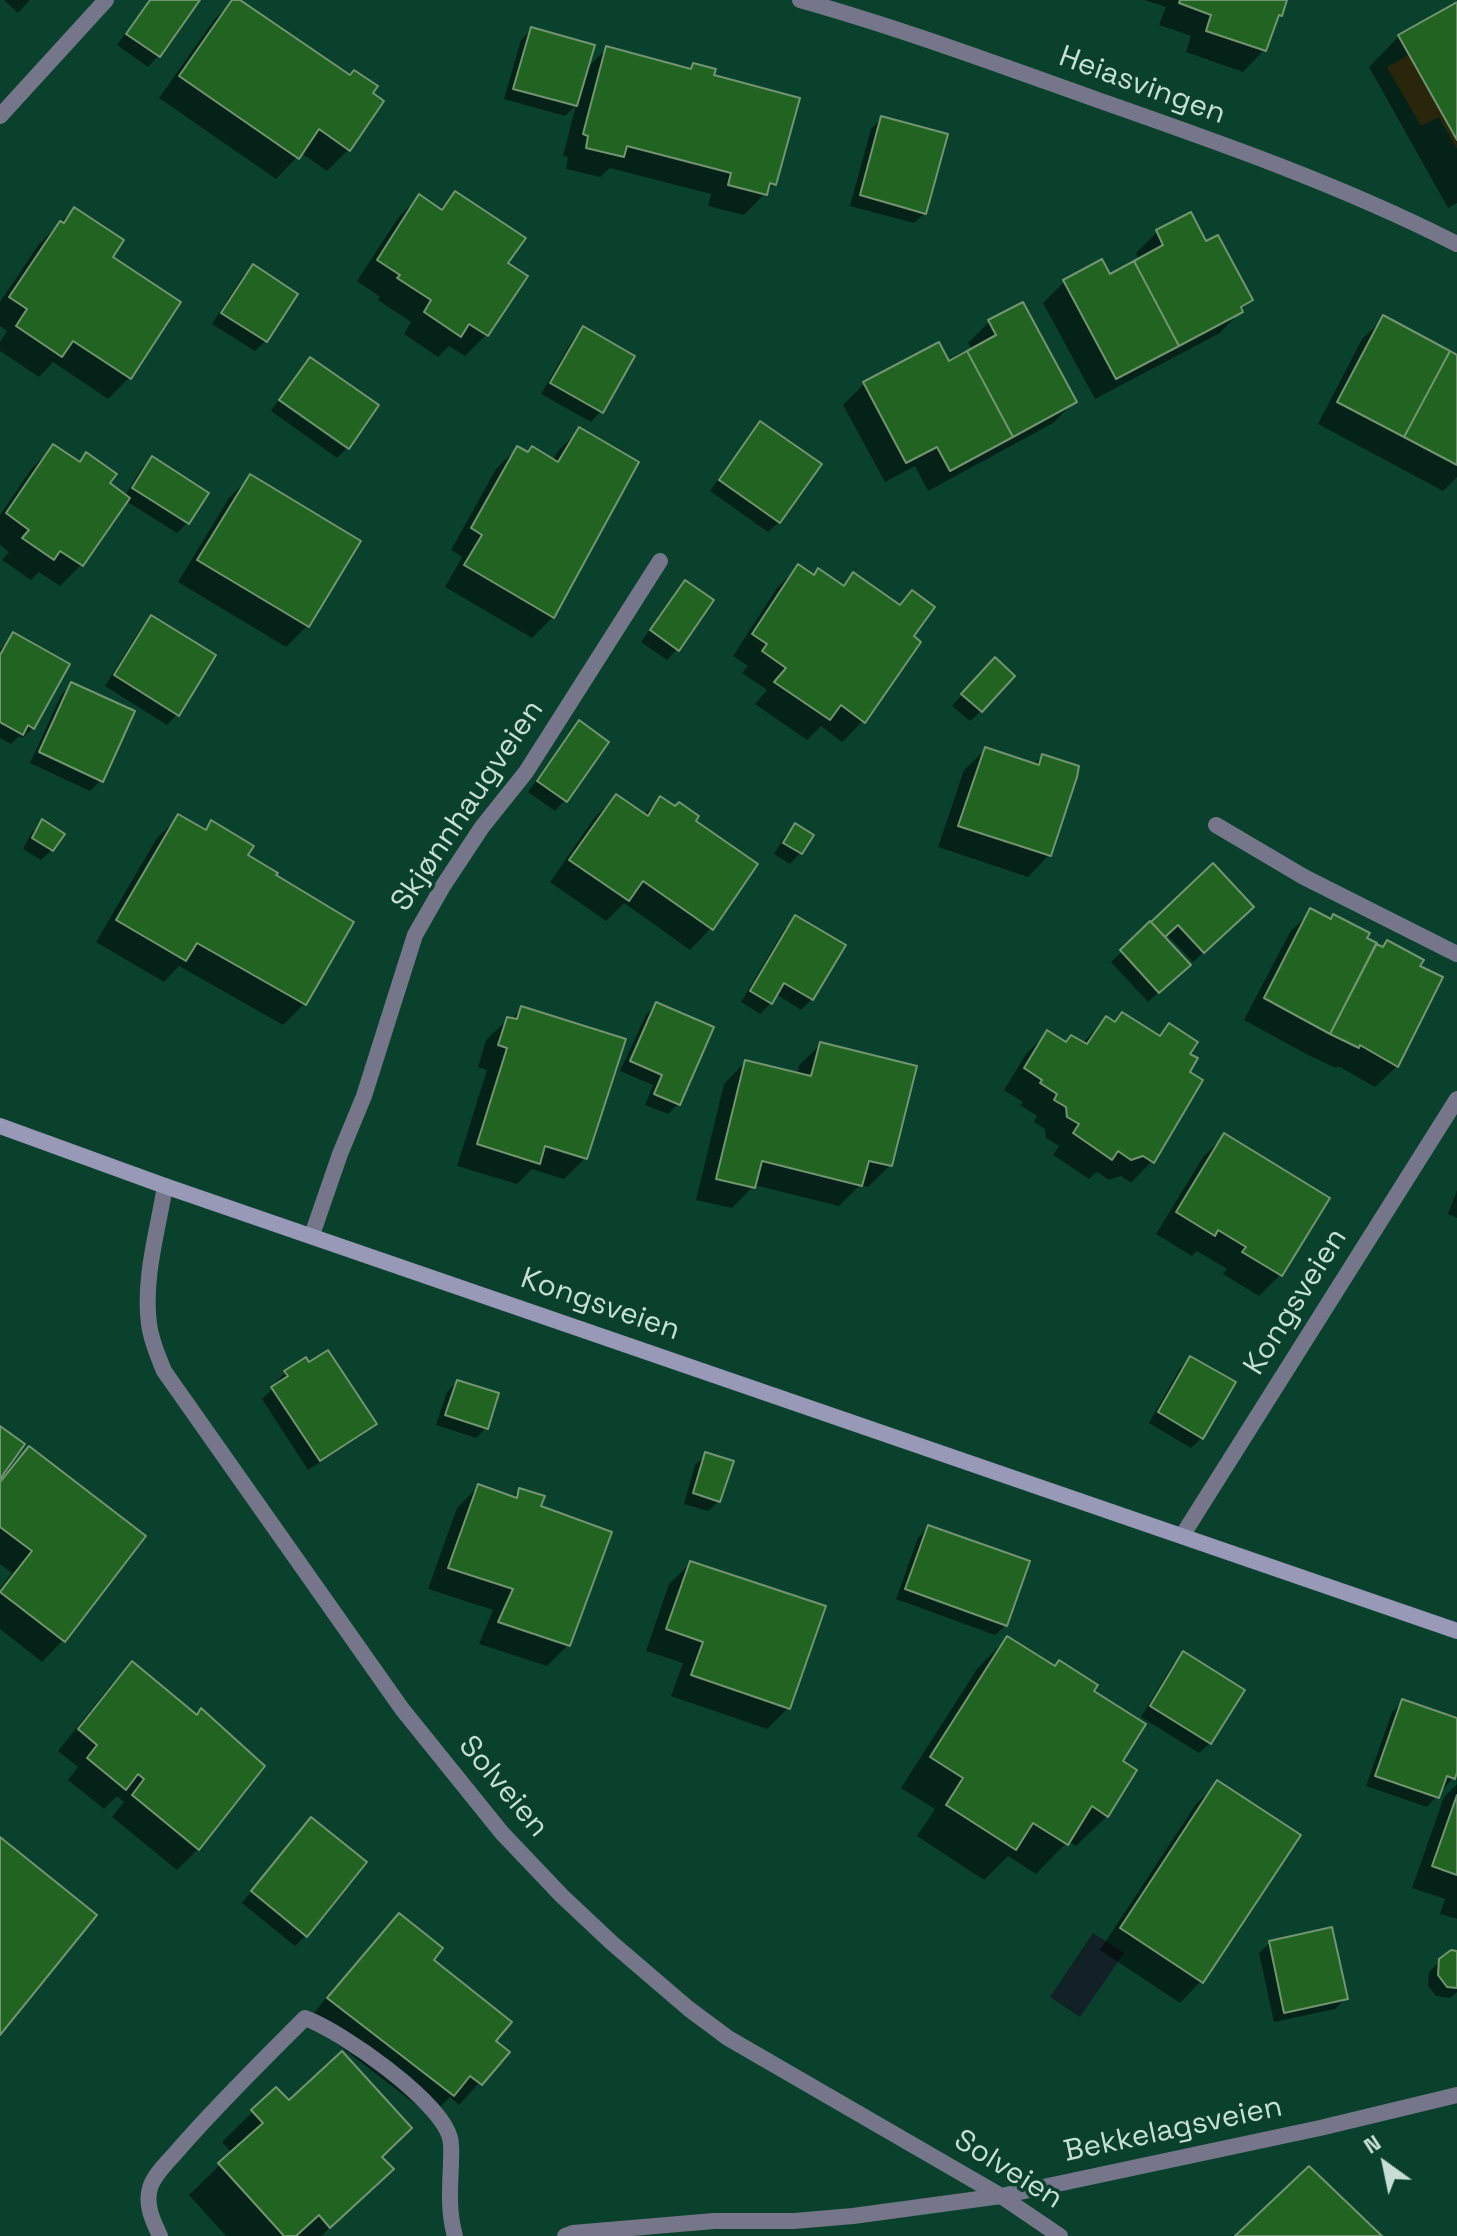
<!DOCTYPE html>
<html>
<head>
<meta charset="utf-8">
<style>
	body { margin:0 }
	#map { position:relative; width:1457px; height:2236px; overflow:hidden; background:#0a412d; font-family:"Space Grotesk",sans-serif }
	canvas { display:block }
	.north { position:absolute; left:1345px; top:2124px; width:80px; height:80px; -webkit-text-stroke:6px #0a412d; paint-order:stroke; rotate:327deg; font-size:22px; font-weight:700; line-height:32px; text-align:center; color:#c6dfd2 }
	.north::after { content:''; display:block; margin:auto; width:28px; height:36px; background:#c6dfd2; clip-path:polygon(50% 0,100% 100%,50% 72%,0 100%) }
</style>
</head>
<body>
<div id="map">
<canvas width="1457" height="2236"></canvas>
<div class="north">N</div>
</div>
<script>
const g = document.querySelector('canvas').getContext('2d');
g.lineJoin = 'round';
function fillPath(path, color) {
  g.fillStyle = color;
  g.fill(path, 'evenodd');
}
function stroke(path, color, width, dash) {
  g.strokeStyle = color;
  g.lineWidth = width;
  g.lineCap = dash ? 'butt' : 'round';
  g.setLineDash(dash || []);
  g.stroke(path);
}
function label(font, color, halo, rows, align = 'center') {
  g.font = font + ' "Space Grotesk",sans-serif';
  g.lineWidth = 7;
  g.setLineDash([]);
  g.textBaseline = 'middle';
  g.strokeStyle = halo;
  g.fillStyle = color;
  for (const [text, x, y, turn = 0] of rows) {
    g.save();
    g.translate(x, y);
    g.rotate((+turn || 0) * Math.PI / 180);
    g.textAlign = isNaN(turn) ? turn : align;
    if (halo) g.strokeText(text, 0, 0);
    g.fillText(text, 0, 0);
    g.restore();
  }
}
fillPath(new Path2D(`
	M1457 28V149L1439 117 1421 126 1387 67Z`), '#4e4817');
fillPath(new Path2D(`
	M1093 1933 1124 1953 1080 2017 1050 1997Z`), '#112126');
fillPath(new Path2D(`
	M4 0H30L18 13Z
	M149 0H197L158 56 148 67 117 45Z
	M234 0H237L349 149 327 171 301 153 276 179 159 98 214 20Z
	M1145 0H1285L1264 50 1243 72 1186 52 1191 36 1159 25 1166 7Z
	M1457 5V203L1448 208 1369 67 1399 36Z
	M532 29 586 69 606 49 688 70 693 65 712 77 774 184 744 215 708 206 711 194 610 168 600 177 566 169 568 157 563 156 576 105 565 116 504 99 521 40Z
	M882 118 925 213 914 223 850 206 871 129Z
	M455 194 506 264 486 335 465 356 449 346 438 357 404 334 411 322 378 300 380 297 357 281 398 218 419 197 439 210Z
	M74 209 110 257 179 302 129 378 108 399 53 362 39 377 0 351V342L7 331 0 326V302L39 244Z
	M1157 232 1205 244 1251 300 1220 333 1095 399 1043 303 1064 282 1109 276 1139 260 1136 253Z
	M253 267 265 341 255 351 212 324 242 277Z
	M1384 318 1457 357V477L1443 491 1318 424 1362 339Z
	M989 322 1074 402 1053 423 928 491 915 466 885 482 843 405 864 384 948 363 972 350 968 343Z
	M583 329 601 411 591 422 541 394 573 339Z
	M278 401 346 449 337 458 271 411Z
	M761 424 779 522 768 532 710 491 750 434Z
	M579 430 553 617 532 638 445 587 462 557 451 550 496 469 517 448 527 454 552 461 558 451Z
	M54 447 78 463 86 455 107 483 125 496 141 469 152 459 187 523 177 533 126 501 81 565 60 586 39 572 31 580 2 560 9 552 0 545V515L32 468Z
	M250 477 358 541 307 626 286 647 178 582 229 498Z
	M798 567 812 576 818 570 841 587 854 575 898 606 912 592 911 637 863 721 842 742 821 726 807 740 755 704 767 690 742 673 748 666 733 656 777 588Z
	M685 582 677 649 667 660 641 642 675 593Z
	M152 618 177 714 167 725 105 686 141 628Z
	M14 634 33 728 22 738 19 736 11 744 0 738V650Z
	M984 670 981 711 970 721 952 706Z
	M72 684 101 780 90 791 30 763 61 695Z
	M579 723 565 800 555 811 528 792 569 733Z
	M986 749 1033 765 1042 756 1075 777 1049 855 1028 877 938 847 964 770Z
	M616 796 644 815 661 799 693 822 711 928 690 950 624 903 606 921 550 882 595 817Z
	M179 817 203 831 212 823 245 856 304 1004 283 1025 179 966 164 982 96 942 157 838Z
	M43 822 52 850 41 860 23 849 32 832Z
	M796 826 811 835 800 853 790 864 774 854 785 836Z
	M1213 866 1241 917 1193 962 1166 934 1163 937 1177 975 1148 1002 1111 962Z
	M1311 911 1329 921 1334 916 1365 939 1397 1066 1375 1087 1338 1066 1336 1068 1308 1055 1244 1020 1290 932Z
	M796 918 812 999 801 1010 776 994 771 1003 760 1014 741 1002 785 928Z
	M656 1004 678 1104 668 1114 645 1105 653 1085 620 1071 646 1015Z
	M521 1009 586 1157 564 1179 532 1169 517 1184 457 1166 487 1070 478 1067 486 1040 508 1019 511 1020ZM536 1141 576 1153V1157L535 1144Z
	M1122 1014 1157 1037 1169 1026 1188 1055 1152 1161 1131 1183 1121 1176 1109 1180 1097 1172 1089 1179 1053 1155 1059 1146 1046 1138 1045 1129 1034 1122 1037 1116 1020 1105 1023 1102 1004 1090 1026 1054 1048 1032 1065 1043 1082 1044 1106 1018 1113 1023Z
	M821 1044 890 1165 868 1187 860 1185 839 1206 754 1185 732 1208 696 1200 724 1084 745 1062 797 1075 799 1065Z
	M1224 1136 1280 1275 1259 1296 1223 1274 1227 1269 1197 1251 1192 1256 1156 1234 1203 1157Z
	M1457 1190V1218L1448 1214Z
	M1191 1358 1202 1438 1191 1448 1149 1423 1180 1368Z
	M286 1372 374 1424 364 1434 308 1470 262 1399 277 1385 275 1383Z
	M457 1382 486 1428 476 1438 436 1425 447 1392Z
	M0 1428 3 1471 5 1472 29 1448 144 1536 63 1640 42 1662 0 1629V1588L12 1573 0 1564Z
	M706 1455 719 1501 708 1511 684 1504 695 1465Z
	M478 1487 511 1498 520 1490 538 1508 568 1645 547 1666 479 1644 493 1610 428 1589 457 1508Z
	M928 1527 1006 1625 995 1635 896 1599 918 1538Z
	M691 1563 788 1708 767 1729 671 1696 683 1663 646 1651 669 1584Z
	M1007 1638 1092 1692 1107 1816 1076 1846 1068 1841 1036 1874 1008 1856 984 1880 917 1836 935 1809 901 1788 977 1669Z
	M1184 1654 1210 1743 1199 1753 1141 1717 1173 1664Z
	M132 1664 262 1766 198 1849 177 1870 112 1817 124 1802 117 1796 104 1809 68 1780 78 1767 58 1751 111 1685Z
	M1403 1702 1457 1721V1766L1453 1778 1427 1807 1366 1786 1392 1712Z
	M1218 1783 1201 1981 1180 2003 1100 1950 1196 1804Z
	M1457 1784V1919L1440 1914 1445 1899 1412 1888 1444 1797Z
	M300 1830 305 1936 295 1946 242 1903Z
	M399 1915 431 1961 494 2041 507 2052 459 2105 450 2097 431 2116 307 2021 378 1936Z
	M1270 1943 1345 1999 1335 2009 1274 2022 1259 1953Z
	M1457 1953V1992L1450 1998 1436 1996 1428 1986 1429 1972 1440 1961Z
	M276 2089 288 2103 380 2158 361 2199 321 2236H226L189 2195 232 2153 222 2142Z`), '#0007');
const building = new Path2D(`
	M150 0H200L160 57 126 34Z
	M232 0H240L350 75 354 70 378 86 373 93 384 101 350 151 319 129 299 159 179 76Z
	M1180 0H1287L1282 16 1279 15 1266 51 1206 31 1211 15 1179 3Z
	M1457 2V140L1398 35Z
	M531 27 595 45 577 106 513 89Z
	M606 46 691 69 693 63 716 69 714 75 800 98 776 185 770 183 767 195 728 185 731 173 627 146 624 157 586 148 588 136 583 134Z
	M881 116 948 134 926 214 860 195Z
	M455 191 526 238 508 263 528 276 488 336 469 324 461 337 424 312 431 300 397 278 400 275 377 260 419 194 442 210Z
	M74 207 124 240 113 257 181 302 131 379 73 341 62 357 16 326 27 309 9 297 60 221 64 223Z
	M1191 212 1206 241 1218 235 1253 300 1241 307 1243 312 1179 346 1134 261 1163 245 1156 230Z
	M1102 259 1110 274 1134 261 1179 346 1116 379 1063 280Z
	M253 264 298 294 267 342 221 313Z
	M1023 302 1077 402 1013 437 967 351 996 335 988 320Z
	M1383 315 1450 351 1404 437 1337 402Z
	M583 326 635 356 603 413 550 383Z
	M939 342 949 361 967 351 1013 437 950 471 937 447 906 463 863 382Z
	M1450 351 1457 355V465L1404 437Z
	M310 357 379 405 349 449 279 400Z
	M760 421 822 464 780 523 719 480Z
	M579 427 639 462 554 618 464 565 482 535 471 528 517 446 528 452 532 446 558 462Z
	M53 444 80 462 86 452 117 474 110 483 130 498 83 566 60 551 54 560 22 538 29 530 6 513Z
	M152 456 209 493 189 524 132 488Z
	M250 474 361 541 309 627 197 560Z
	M798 564 814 575 818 568 844 586 853 572 900 605 912 590 935 607 914 636 921 642 865 723 841 705 830 720 774 682 786 668 762 651 767 644 752 634Z
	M685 580 714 600 679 651 650 630Z
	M151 615 216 655 179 716 114 675Z
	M13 632 70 664 34 729 28 725 23 735 0 722V655Z
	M995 657 1015 676 982 712 961 694Z
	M71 682 135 711 103 782 39 752Z
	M579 720 609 742 567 802 537 781Z
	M985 747 1039 765 1042 754 1079 766 1077 777 1051 856 958 826Z
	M616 794 648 816 660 796 675 806 679 802 699 816 696 821 758 864 713 930 643 881 629 901 569 860Z
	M178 814 206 830 211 820 254 846 248 855 278 873 276 875 354 922 306 1005 197 943 186 961 116 920Z
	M42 819 65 834 53 851 32 838Z
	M795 823 814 835 802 854 783 843Z
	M1213 863 1254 907 1204 953 1178 925 1165 937 1151 922Z
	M1310 908 1331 919 1333 914 1370 933 1367 938 1377 943 1330 1034 1264 998Z
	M795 915 846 945 813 1000 784 983 772 1004 750 991Z
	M1150 921 1191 965 1159 993 1120 950Z
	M1387 940 1424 960 1420 966 1443 977 1398 1067 1360 1045 1359 1048 1330 1034 1376 944 1383 947Z
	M656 1002 714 1027 680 1105 654 1094 662 1075 630 1061Z
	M521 1006 626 1039 587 1159 545 1146 540 1164 477 1144 507 1048 498 1045 507 1017 517 1019Z
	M1122 1012 1160 1036 1169 1023 1198 1042 1190 1054 1198 1058 1190 1072 1203 1080 1154 1163 1143 1156 1131 1160 1118 1151 1112 1160 1073 1133 1079 1124 1067 1117 1066 1107 1054 1100 1057 1094 1040 1083 1042 1080 1024 1068 1047 1030 1066 1042 1071 1035 1087 1044 1106 1016 1115 1022Z
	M820 1042 917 1066 892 1166 869 1161 862 1186 762 1161 755 1188 716 1179 745 1060 811 1076Z
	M1224 1133 1330 1198 1282 1276 1242 1252 1246 1247 1218 1230 1215 1236 1176 1212Z
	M328 1350 377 1424 320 1461 271 1387 288 1376 284 1371 306 1357 309 1362Z
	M1190 1356 1236 1382 1203 1439 1158 1412Z
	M457 1380 499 1393 488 1429 445 1415Z
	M0 1426 25 1444 0 1479Z
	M29 1446 146 1536 65 1642 0 1592 32 1551 0 1527V1482Z
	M705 1452 734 1461 720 1502 693 1493Z
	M478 1484 517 1498 519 1488 545 1496 541 1506 612 1532 570 1646 498 1622 513 1589 448 1568Z
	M928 1525 1030 1561 1007 1626 905 1589Z
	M690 1561 826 1606 790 1709 691 1675 703 1642 666 1629Z
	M1007 1636 1055 1666 1059 1660 1098 1685 1094 1691 1146 1724 1123 1761 1137 1770 1108 1817 1092 1806 1068 1845 1033 1823 1016 1850 946 1805 963 1778 930 1757Z
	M1183 1651 1245 1690 1211 1744 1150 1706Z
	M132 1661 197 1715 201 1708 265 1766 199 1850 132 1795 144 1779 138 1774 126 1790 87 1758 97 1745 78 1729Z
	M1402 1699 1457 1718V1772L1455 1779 1447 1776 1439 1798 1375 1776Z
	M1217 1780 1301 1835 1203 1983 1120 1928Z
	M1457 1795V1875L1432 1866Z
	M311 1817 367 1862 307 1937 251 1891Z
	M0 1837 97 1915 0 2035Z
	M399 1913 443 1948 434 1960 512 2022 496 2041 510 2052 482 2085 470 2076 454 2096 327 1998Z
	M1332 1927 1348 1999 1284 2013 1269 1941Z
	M1451 1950 1457 1951V1988L1447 1987 1438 1975 1439 1959Z
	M342 2051 412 2128 382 2157 394 2169 330 2228 319 2215 296 2236H284L218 2163 263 2123 251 2110 276 2087 289 2100Z
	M1309 2166 1382 2236H1235Z`);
fillPath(building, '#216421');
stroke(building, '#729470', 2);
stroke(new Path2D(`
	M0 116 106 0
	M1216 825 1304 877 1457 954
	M312 1235 340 1154 364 1096 415 935 443 886 482 827 526 772 660 561
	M1182 1536 1457 1099
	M160 2236C153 2221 145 2205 150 2188 154 2174 170 2160 179 2149 219 2103 262 2061 305 2018 341 2031 441 2101 450 2138 452 2145 451 2155 451 2163 450 2188 448 2212 455 2236`), '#757689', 16);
stroke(new Path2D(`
	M800 0C900 28 997 64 1095 99 1218 142 1341 185 1457 244
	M565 2236 573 2233 714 2221H794L853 2216 1001 2196 1320 2128 1457 2095`), '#757689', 16);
stroke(new Path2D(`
	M165 1186C158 1230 143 1278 149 1324 151 1341 158 1356 164 1371L402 1709 502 1833 562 1896 612 1943 689 2009 728 2038 1001 2196 1060 2236`), '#757689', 16);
stroke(new Path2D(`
	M0 1126 165 1186 1457 1631`), '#9799b7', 16);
label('30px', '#c6dfd2', '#0a412d', [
	["Heiasvingen",1142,86,20],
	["Skjønnhaugveien",468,806,-56],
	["Kongsveien",1296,1302,-58],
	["Kongsveien",600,1305,19],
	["Solveien",503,1787,50],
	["Bekkelagsveien",1173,2130,-12],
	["Solveien",1008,2170,32]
]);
</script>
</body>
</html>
